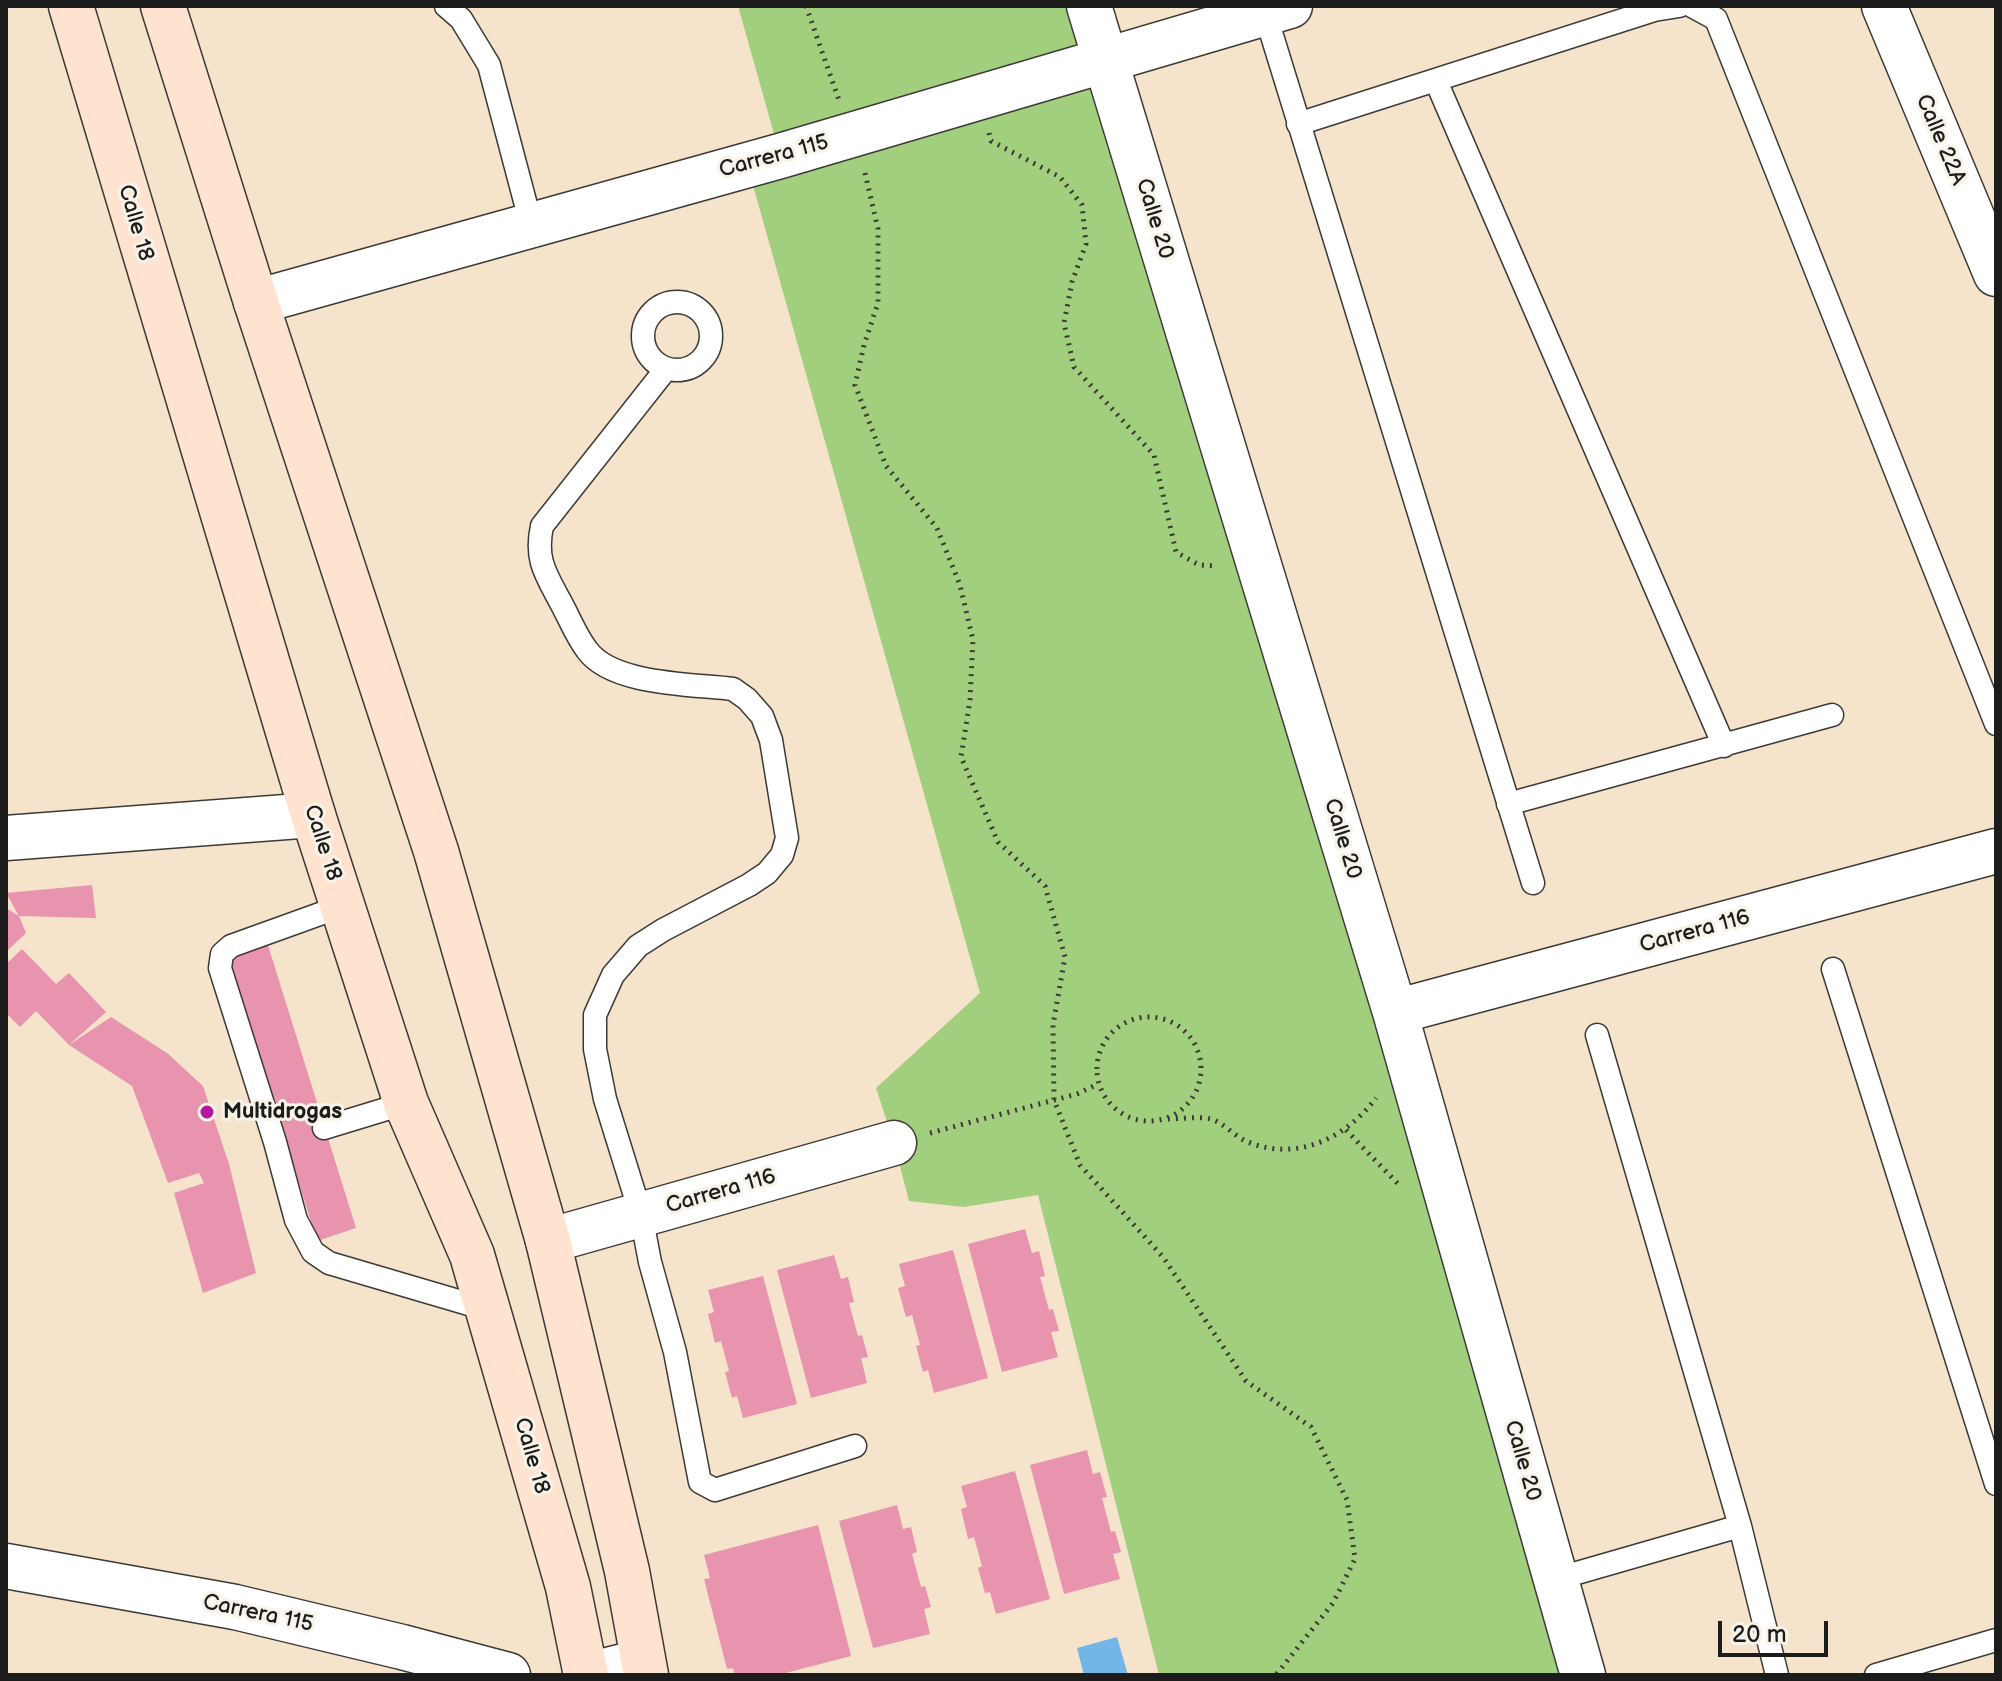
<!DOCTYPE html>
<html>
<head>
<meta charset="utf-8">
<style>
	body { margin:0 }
	#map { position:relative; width:2002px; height:1681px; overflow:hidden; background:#f5e3cc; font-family:"Balsamiq Sans",sans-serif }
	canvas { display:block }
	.frame { position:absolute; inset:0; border:8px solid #1c1c1c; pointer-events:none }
	.scale { position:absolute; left:1718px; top:1621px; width:110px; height:36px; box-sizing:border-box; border:4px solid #1c1c1c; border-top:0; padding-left:10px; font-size:24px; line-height:28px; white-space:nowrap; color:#1c1c1c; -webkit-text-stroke:6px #f7f3e8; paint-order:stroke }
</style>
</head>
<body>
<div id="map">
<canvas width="2002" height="1681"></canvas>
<div class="frame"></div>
<div class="scale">20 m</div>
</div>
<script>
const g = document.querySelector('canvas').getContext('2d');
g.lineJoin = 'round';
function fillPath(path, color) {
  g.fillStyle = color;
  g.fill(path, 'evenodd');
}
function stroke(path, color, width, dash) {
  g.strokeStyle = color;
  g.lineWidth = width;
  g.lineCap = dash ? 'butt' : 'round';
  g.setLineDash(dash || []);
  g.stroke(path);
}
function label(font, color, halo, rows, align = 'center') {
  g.font = font + ' "Balsamiq Sans",sans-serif';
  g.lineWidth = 6;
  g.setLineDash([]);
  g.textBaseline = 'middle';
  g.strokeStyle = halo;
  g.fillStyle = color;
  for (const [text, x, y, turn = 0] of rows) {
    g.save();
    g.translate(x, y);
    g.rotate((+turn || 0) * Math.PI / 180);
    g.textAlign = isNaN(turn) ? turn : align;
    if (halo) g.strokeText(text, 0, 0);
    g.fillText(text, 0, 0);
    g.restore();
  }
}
fillPath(new Path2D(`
	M738 6H1089L1583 1675H1159L1038 1195 964 1207 909 1201 894 1143 876 1088 980 993 747 164 780 155Z`), '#a2cf7d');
fillPath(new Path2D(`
	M1117 1637 1128 1675H1084L1077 1648Z`), '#72b5e7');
fillPath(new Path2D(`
	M92 885 96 918 19 916 6 893Z
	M6 908 19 916 26 933 6 952Z
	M267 942 356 1228 317 1241 228 955Z
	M22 949 56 984 69 973 106 1012 69 1045 111 1017 167 1053 203 1086 229 1164 256 1273 203 1293 174 1193 204 1183 199 1173 168 1183 132 1086 69 1045 36 1011 20 1027 6 1013V964Z
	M1025 1229 1032 1253 1039 1251 1045 1276 1040 1277 1049 1310 1053 1309 1059 1331 1051 1332 1058 1357 1002 1372 968 1244Z
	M953 1250 988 1378 934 1393 928 1370 923 1372 916 1346 920 1345 912 1315 906 1317 898 1288 905 1286 899 1264Z
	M834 1255 841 1279 848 1277 854 1302 849 1303 858 1336 862 1335 868 1357 861 1358 867 1383 811 1398 777 1270Z
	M763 1276 797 1404 743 1418 737 1396 732 1398 725 1372 729 1371 721 1341 715 1343 708 1314 714 1312 708 1290Z
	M1087 1450 1093 1474 1100 1472 1107 1497 1102 1498 1111 1532 1115 1531 1121 1552 1113 1554 1120 1579 1064 1594 1030 1465Z
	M1015 1471 1050 1599 996 1614 990 1592 985 1593 978 1568 982 1566 974 1537 968 1539 961 1509 967 1507 961 1486Z
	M897 1505 903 1529 911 1527 917 1552 912 1554 921 1587 925 1586 931 1607 924 1609 930 1634 873 1648 839 1521Z
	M818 1525 851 1656 778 1675H735L733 1668 727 1669 704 1579 710 1578 704 1555Z`), '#e894af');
const service = new Path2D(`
	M446 6 461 19 489 65 531 224
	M1692 6 1716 19 1996 724
	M1265 13 1533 883
	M1436 81 1724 746
	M1298 124 1654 10 1679 6
	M643 336a34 34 0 1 1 68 0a34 34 0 1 1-68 0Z
	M666 369 542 526C535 559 545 573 560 601 569 617 576 636 587 650 612 685 692 684 733 689L747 699 762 716 771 740 787 838 782 855 767 873 749 885 663 930 638 946 613 975 595 1015V1049L605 1099 641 1215 650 1262 675 1352 700 1482 715 1490 855 1446
	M1508 804 1832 715
	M342 906 231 946 222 954 220 968 275 1142 296 1220 313 1252 329 1263 489 1310
	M1833 969 1996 1484
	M1597 1035 1740 1526 1777 1675
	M324 1128 406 1103
	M1556 1579 1740 1526
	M1876 1675 1996 1640`);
const minor = new Path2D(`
	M1089 6 1395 1012 1583 1675
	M1884 6 1996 274
	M256 302 780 156 1290 6
	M6 838 313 815
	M1395 1012 1996 851
	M548 1241 894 1143
	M6 1566 235 1607 402 1647 508 1675
	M588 1675 643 1661`);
const secondary = new Path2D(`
	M71 6 313 815 406 1103 472 1255 568 1587 586 1675
	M163 6 256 302 436 851 548 1241 627 1571 646 1675`);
stroke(service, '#3d3a36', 25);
stroke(minor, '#3d3a36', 47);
stroke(secondary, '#3d3a36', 47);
stroke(new Path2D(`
	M806 6 839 100
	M989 133 991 141 1060 177 1082 205 1086 244 1072 282 1064 323 1074 367 1154 455 1176 552 1199 565 1217 566
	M865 173 878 229V303L864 345 855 385 886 466 937 528 960 585 973 640 970 700 961 757 998 842 1045 886 1065 957 1053 1025 1054 1100 1080 1165 1163 1257 1246 1381 1311 1427 1347 1500 1355 1559 1333 1603 1276 1675
	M1097 1069a52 52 0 1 1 104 0a52 52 0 1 1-104 0Z
	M1168 1119C1181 1119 1199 1116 1211 1119 1224 1123 1235 1137 1248 1142 1297 1162 1346 1138 1376 1098
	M1346 1130 1401 1187
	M930 1133 1077 1094 1098 1084`), '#3d3a36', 5, [2, 6]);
stroke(service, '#fff', 22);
stroke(minor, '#fff', 44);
stroke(secondary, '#fee3d1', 44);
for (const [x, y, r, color] of [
	[207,1112,8,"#b5179e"]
]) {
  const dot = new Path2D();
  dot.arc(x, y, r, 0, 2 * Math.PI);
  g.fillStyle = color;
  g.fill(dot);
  stroke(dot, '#f7f3e8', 3);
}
label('22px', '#1c1c1c', '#f7f3e8', [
	["Calle 22A",1940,140,67],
	["Carrera 115",774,157,-15],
	["Calle 20",1154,219,73],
	["Calle 18",135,223,74],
	["Calle 20",1342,839,73],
	["Calle 18",322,843,72],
	["Carrera 116",1695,932,-15],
	["Carrera 116",721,1192,-16],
	["Calle 18",531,1456,74],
	["Calle 20",1522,1461,74],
	["Carrera 115",258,1614,12]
]);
label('bold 22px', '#1c1c1c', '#f7f3e8', [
	["Multidrogas",223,1112]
], 'left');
</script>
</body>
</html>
